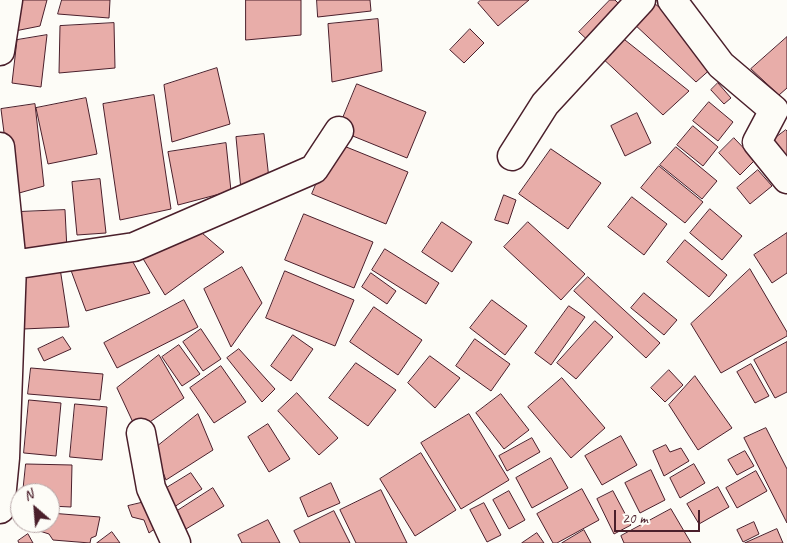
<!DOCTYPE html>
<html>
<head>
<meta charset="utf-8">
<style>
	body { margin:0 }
	#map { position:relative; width:787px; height:543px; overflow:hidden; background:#fdfcf7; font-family:Caveat,sans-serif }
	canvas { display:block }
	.north { position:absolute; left:10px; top:483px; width:50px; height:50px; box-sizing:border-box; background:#fdfcf7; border:1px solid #b5a4a5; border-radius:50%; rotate:333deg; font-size:14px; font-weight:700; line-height:20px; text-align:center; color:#4a1f2b }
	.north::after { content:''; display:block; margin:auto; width:18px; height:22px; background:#4a1f2b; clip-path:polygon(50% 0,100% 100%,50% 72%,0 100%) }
	.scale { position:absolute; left:614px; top:510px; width:86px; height:22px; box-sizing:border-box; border:2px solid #4a1f2b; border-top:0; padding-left:6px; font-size:15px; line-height:18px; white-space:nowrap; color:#4a1f2b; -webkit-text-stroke:4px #fdfcf7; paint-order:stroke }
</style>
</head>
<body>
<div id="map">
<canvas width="787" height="543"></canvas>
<div class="north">N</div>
<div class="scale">20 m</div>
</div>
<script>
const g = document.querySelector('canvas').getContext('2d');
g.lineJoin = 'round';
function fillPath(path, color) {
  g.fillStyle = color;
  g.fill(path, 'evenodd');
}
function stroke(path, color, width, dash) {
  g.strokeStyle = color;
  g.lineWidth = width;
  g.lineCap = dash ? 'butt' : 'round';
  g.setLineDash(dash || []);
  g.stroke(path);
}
const building = new Path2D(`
	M22 0H47L40 26 15 31Z
	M62 0H110L109 18 58 14Z
	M246 0H301V35L246 40Z
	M317 0H370L371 11 318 17Z
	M481 0H529L498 26 478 3Z
	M610 0H615L627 12 594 46 579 32Z
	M654 3 722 59 696 82 632 22Z
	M378 19 382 71 332 82 328 24Z
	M114 23 115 68 59 73 60 26Z
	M470 29 484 43 464 63 450 50Z
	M47 35 41 87 12 83 17 40Z
	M620 36 689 91 663 115 599 55Z
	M787 37V88L779 95 751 69Z
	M217 68 230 124 172 142 164 85Z
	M718 83 731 98 724 104 711 90Z
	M357 84 426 112 407 158 338 130Z
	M154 95 171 209 120 220 103 104Z
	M86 98 97 154 48 164 36 108Z
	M709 102 733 122 718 141 693 121Z
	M35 104 44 186 12 195 1 109Z
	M637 113 651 143 625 156 611 126Z
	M693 126 718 147 703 166 677 145Z
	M786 130 787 131V173L766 145Z
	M264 134 270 188 241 190 236 137Z
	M734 138 755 160 740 175 719 153Z
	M334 142 408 172 386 224 312 194Z
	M226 143 231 191 178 205 168 152Z
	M676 147 717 181 702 199 660 165Z
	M551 149 601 183 568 229 519 194Z
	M659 166 703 202 685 223 641 188Z
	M758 170 772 186 750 204 737 188Z
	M100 179 106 233 77 235 72 182Z
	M504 195 516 200 508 224 495 220Z
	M632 197 667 224 644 255 608 227Z
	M710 209 742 236 722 260 690 233Z
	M65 210 67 250 20 252 18 212Z
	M304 214 373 242 354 288 285 260Z
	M442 222 472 242 452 272 422 252Z
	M528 222 585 274 561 300 504 247Z
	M195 227 224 252 165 295 139 252Z
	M787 233V273L772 283 754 255Z
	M685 240 727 275 709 297 667 262Z
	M385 249 439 283 426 304 372 270Z
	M128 253 150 293 86 311 69 265Z
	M242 267 262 303 231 347 204 289Z
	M60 268 69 327 0 330V275Z
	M750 269 787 332V336L721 373 691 324Z
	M285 271 354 300 335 346 266 318Z
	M371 273 396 291 387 304 362 287Z
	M588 277 660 343 646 358 574 291Z
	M644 293 677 320 664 335 631 308Z
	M184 300 198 327 117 368 104 343Z
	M492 300 527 326 505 355 470 328Z
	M569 306 585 317 551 365 535 353Z
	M374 307 422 340 398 375 350 342Z
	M595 321 613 337 576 379 557 363Z
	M201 329 221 359 203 371 183 342Z
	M293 335 313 349 291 381 271 366Z
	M63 337 71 349 44 361 38 349Z
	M475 339 510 364 491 391 456 366Z
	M787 342V392L775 398 754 360Z
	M179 345 200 374 182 386 162 357Z
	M239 349 275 389 262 402 227 358Z
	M159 355 184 398 137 431 117 388Z
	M430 356 460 378 435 408 408 383Z
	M356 363 396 390 368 426 329 398Z
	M751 364 769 396 755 403 737 372Z
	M221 366 246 402 214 423 190 388Z
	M31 368 103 374 100 400 28 394Z
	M669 370 683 385 665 402 651 388Z
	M695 376 732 428 698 450 669 405Z
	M562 378 605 428 571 458 528 407Z
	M297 393 338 438 319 455 278 411Z
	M501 394 529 430 504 449 476 413Z
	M29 400 61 403 56 456 24 453Z
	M75 404 107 407 102 460 70 457Z
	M198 414 213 450 166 480 154 449Z
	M469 414 509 480 461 509 421 443Z
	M268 424 290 459 269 472 248 437Z
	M766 428 787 469V523L744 438Z
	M621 436 637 465 602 485 585 456Z
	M532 438 540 452 507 471 499 456Z
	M666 445 670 452 681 448 689 461 664 476 653 451Z
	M745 451 754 466 737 475 728 460Z
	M421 453 456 510 415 536 380 479Z
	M551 458 568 488 532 508 516 478Z
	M26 464 72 465 71 507 50 506V493H23Z
	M694 464 705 483 680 498 670 478Z
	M651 470 665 500 640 513 625 483Z
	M756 471 767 491 737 508 726 488Z
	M191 473 202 489 171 509 160 492Z
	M331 483 340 503 308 517 300 498Z
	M718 487 729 507 699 524 687 504Z
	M213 488 224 506 181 532 171 515Z
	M582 489 599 520 557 543H553L537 514Z
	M381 490 407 543H356L340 510Z
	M509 491 525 520 509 529 493 500Z
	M613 491 631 525 614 534 597 499Z
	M149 501 161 524 149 533 144 520 132 517 128 506Z
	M484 503 501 535 487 542 470 510Z
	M671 509 691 543H624L621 536Z
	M334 511 350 543H300L294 531Z
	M50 513 100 517 96 536 91 538 90 543 53 540 49 534 24 526V523H50Z
	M268 520 280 543H242L238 535Z
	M754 522 759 534 743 542 737 530Z
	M777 529 783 543H745Z
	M584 530 591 543H562Z
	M112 532 120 543H97Z
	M537 533 544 543H522Z
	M28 534 33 543H19L18 541Z`);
fillPath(building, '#e8ada9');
stroke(building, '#4a1f2b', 1);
const street = new Path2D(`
	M672 0 721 65 774 110 757 142 787 179
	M0 51 8 0
	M0 147 12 265 5 458 0 509
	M512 156 545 104 641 0
	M0 266 12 265 134 247 314 169 339 131
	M141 433 151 488 176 543`);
stroke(street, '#4a1f2b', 31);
stroke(street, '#fdfcf7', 28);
</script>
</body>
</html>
